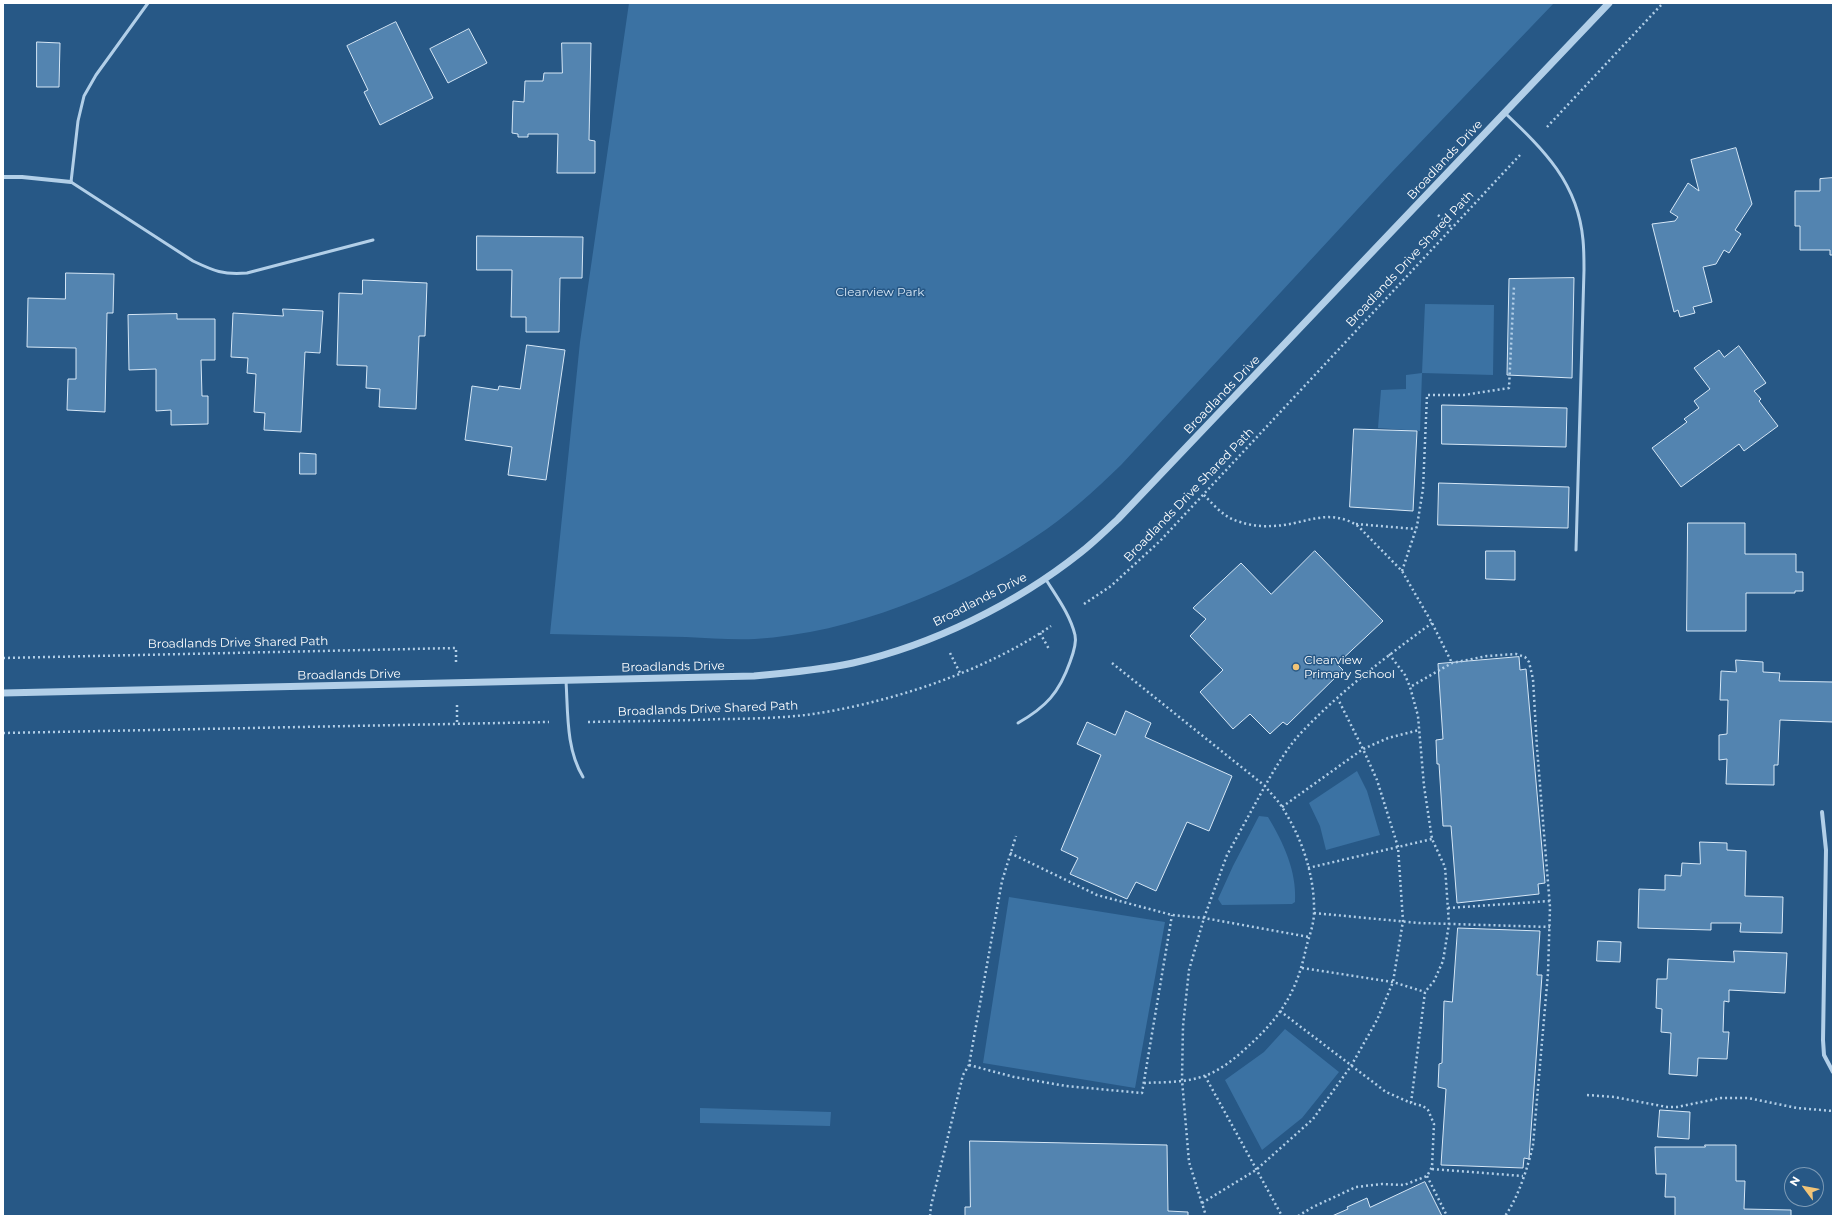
<!DOCTYPE html>
<html>
<head>
<meta charset="utf-8">
<style>
	body { margin:0 }
	#map { position:relative; width:1836px; height:1219px; overflow:hidden; background:#275886; font-family:Montserrat,sans-serif }
	canvas { display:block }
	.frame { position:absolute; inset:0; border:4px solid #fff; pointer-events:none }
	.north { position:absolute; left:1784px; top:1167px; width:40px; height:40px; box-sizing:border-box; background:#275886; border:1px solid #7d9bb6; border-radius:50%; rotate:302deg; font-size:11px; font-weight:700; line-height:16px; text-align:center; color:#fff }
	.north::after { content:''; display:block; margin:auto; width:14px; height:18px; background:#f1c477; clip-path:polygon(50% 0,100% 100%,50% 72%,0 100%) }
</style>
</head>
<body>
<div id="map">
<canvas width="1836" height="1219"></canvas>
<div class="frame"></div>
<div class="north">N</div>
</div>
<script>
const g = document.querySelector('canvas').getContext('2d');
g.lineJoin = 'round';
function fillPath(path, color) {
  g.fillStyle = color;
  g.fill(path, 'evenodd');
}
function stroke(path, color, width, dash) {
  g.strokeStyle = color;
  g.lineWidth = width;
  g.lineCap = dash ? 'butt' : 'round';
  g.setLineDash(dash || []);
  g.stroke(path);
}
function label(font, color, halo, rows, align = 'center') {
  g.font = font + ' Montserrat,sans-serif';
  g.lineWidth = 3;
  g.setLineDash([]);
  g.textBaseline = 'middle';
  g.strokeStyle = halo;
  g.fillStyle = color;
  for (const [text, x, y, turn = 0] of rows) {
    g.save();
    g.translate(x, y);
    g.rotate((+turn || 0) * Math.PI / 180);
    g.textAlign = isNaN(turn) ? turn : align;
    if (halo) g.strokeText(text, 0, 0);
    g.fillText(text, 0, 0);
    g.restore();
  }
}
fillPath(new Path2D(`
	M629 3H1554L1392 172 1121 465C1094 491 1066 517 1035 537 955 591 852 633 755 639 732 640 709 638 686 637 641 636 595 635 550 634L580 342Z
	M1425 304 1494 305 1493 375 1422 373 1420 431 1378 428 1381 390 1406 389V375L1422 373Z
	M1357 771 1367 791 1380 835 1326 850 1320 826 1309 803Z
	M1259 816 1268 817C1283 842 1297 871 1295 902L1292 904 1222 905 1218 899 1233 866Z
	M1009 897 1165 922 1135 1088 983 1063Z
	M1285 1029 1339 1072 1302 1118 1262 1150 1225 1080 1264 1052Z
	M700 1108 831 1112 830 1126 700 1123Z`), '#3b72a3');
const building = new Path2D(`
	M396 22 433 98 380 125 364 92 368 90 347 46Z
	M469 29 487 63 448 83 430 49Z
	M37 42 60 43 59 87H37Z
	M562 43H591L589 140 595 141V173H557L558 134H528V137H518V134L512 133 513 101 524 102 525 81H543L544 73H562Z
	M1736 148 1752 204 1735 230 1741 234 1729 253 1724 250 1716 264 1703 267 1712 302 1693 307 1695 313 1680 317 1678 310 1674 312 1652 224 1675 221 1678 217 1670 212 1688 183 1699 191 1691 160Z
	M1833 178V255H1830V250H1800V226H1795V191H1820V179Z
	M477 236 583 237 582 278H560L559 332H526V317H511L512 270H477Z
	M66 273 114 274 113 313H107L105 412 67 410 68 379H76V348L27 347 28 298 65 299Z
	M1574 278 1572 378 1507 375 1509 279Z
	M363 280 427 283 425 336H419L416 409 379 407 380 389 366 388 367 366 337 365 339 293 362 294Z
	M283 309 323 311 320 353 305 352 301 432 264 430 265 413 254 412 256 374 247 373 248 358 231 357 233 313 283 316Z
	M177 314V319H215V360H201L202 396H208V424L171 425V410L156 411V369L129 370 128 315Z
	M527 345 565 350 546 480 508 475 512 447 465 440 472 386 498 390 499 386 520 389Z
	M1739 346 1766 383 1754 391 1761 399 1759 401 1778 426 1744 451 1739 444 1681 487 1652 448 1687 422 1684 419 1699 408 1694 401 1710 389 1694 368 1719 350 1724 357Z
	M1442 405 1567 408 1566 447 1442 444Z
	M1354 429 1417 431 1413 511 1350 507Z
	M300 453 316 454V474H300Z
	M1439 483 1569 487 1568 528 1438 525Z
	M1688 523H1745V554H1796V572H1803V591H1795V593H1746V631H1687Z
	M1315 551 1383 621 1337 664 1343 670 1287 725 1283 722 1270 734 1250 714 1233 729 1200 692 1223 670 1190 636 1206 619 1193 608 1241 563 1271 594Z
	M1486 551H1515V580L1486 579Z
	M1519 657 1520 670 1526 669 1545 883 1538 884 1539 894 1457 903 1451 826H1443L1439 764H1437L1436 740 1443 739 1438 664Z
	M1736 660 1763 662V672L1780 673 1779 681 1833 682V722L1780 720 1778 765H1774V785L1726 784 1727 759 1719 760V735L1727 734 1728 700H1720L1721 671 1736 672Z
	M1126 711 1151 723 1145 737 1232 776 1209 831 1187 822 1156 891 1136 882 1127 899 1070 874 1078 858 1061 850 1101 755 1077 744 1087 722 1115 735Z
	M1700 842 1727 843V850L1746 851 1745 896 1783 897 1782 933 1740 932 1741 923H1711V930L1638 928 1639 889 1665 890V875L1681 876 1682 863 1700 864Z
	M1458 928 1540 931 1537 975H1542L1529 1159 1524 1158 1523 1168 1441 1165 1446 1089 1438 1087 1439 1064 1442 1063 1444 1001 1452 1002Z
	M1598 941 1621 942 1620 962 1597 961Z
	M1734 951 1787 953 1785 993 1729 990V1002L1724 1001 1723 1032H1729L1727 1059 1698 1058 1697 1076 1669 1074 1671 1033 1661 1032 1662 1009 1656 1008 1657 979H1667L1668 959 1734 962Z
	M1660 1110 1690 1112 1689 1139 1658 1137Z
	M970 1141 1167 1145 1168 1211 1188 1212V1216H965V1207H970Z
	M1705 1145H1736V1181H1745L1744 1209 1791 1210V1216H1675V1197H1665L1666 1174H1656L1655 1147H1705Z
	M1425 1182 1442 1216H1332L1348 1209 1347 1207 1367 1198 1370 1207Z`);
fillPath(building, '#5384b0');
stroke(building, '#d6e7f6', 1);
stroke(new Path2D(`
	M1547 127 1663 3
	M1438 215 1452 228
	M1204 495C1212 503 1221 514 1232 519 1243 524 1259 527 1271 526 1303 526 1327 506 1358 526L1402 571 1432 623 1452 663
	M1356 524 1416 529
	M1402 571 1417 526 1423 489 1427 395H1464L1509 388 1514 286
	M1084 604 1111 586 1160 541 1520 155
	M1040 633 1049 649
	M950 653 960 673
	M1389 654 1405 675 1410 687
	M3 658 456 648V662
	M1112 663 1265 786 1227 855 1204 918 1189 970 1183 1026 1182 1080 1189 1162 1206 1216
	M457 705V723
	M588 722C633 721 677 721 721 719 749 719 778 718 806 715 887 704 984 672 1051 626
	M3 733 549 722
	M1282 807 1363 749 1388 738 1419 730
	M1010 853 1097 895 1172 915 1204 918 1309 937
	M1308 868 1432 839
	M1448 908 1550 901
	M1314 913 1419 923 1550 927
	M1302 968 1393 982 1425 992
	M1280 1011 1386 1092 1411 1103
	M969 1065 1014 1077 1066 1086 1142 1093 1172 915
	M1205 1076 1282 1216
	M1144 1083C1163 1082 1185 1083 1204 1076 1223 1070 1241 1053 1256 1039 1284 1012 1298 987 1306 948 1309 937 1314 924 1314 913 1315 878 1303 841 1285 812 1280 802 1271 794 1265 786 1275 768 1286 750 1299 735 1338 693 1386 657 1432 623
	M1587 1095 1614 1097 1667 1107H1677L1721 1098H1748L1797 1108 1833 1111
	M1432 1169 1523 1176
	M1427 1176 1447 1216
	M1202 1203 1256 1170 1313 1119 1351 1066 1377 1020 1393 982 1403 921 1398 847 1377 780 1363 749 1338 699
	M930 1216 931 1206 963 1075 969 1065 1002 881 1016 836
	M1298 1216 1313 1207 1356 1187 1382 1184 1404 1185 1427 1176 1432 1167 1434 1124 1428 1110 1423 1106 1411 1103 1425 992 1434 981 1443 961 1449 924 1445 867 1432 839 1424 786 1418 716 1410 687 1452 663 1487 656 1516 654 1525 657 1529 662 1533 679 1537 748 1550 907 1548 973 1533 1145C1528 1167 1518 1198 1505 1216`), '#b2cfe8', 2.5, [2, 3]);
stroke(new Path2D(`
	M148 3 96 75 84 96 78 121 71 182 193 261C214 271 223 275 247 273L373 240
	M1505 113C1544 150 1578 183 1583 240 1584 250 1584 260 1584 270L1576 550
	M566 681C568 713 566 749 583 777
	M1018 723C1046 707 1059 693 1070 662 1073 654 1077 643 1075 635 1070 614 1056 596 1045 578`), '#b2cfe8', 3);
stroke(new Path2D(`
	M3 177H22L71 182
	M1822 812 1826 850 1823 1040 1824 1055 1833 1072`), '#b2cfe8', 4);
stroke(new Path2D(`
	M3 693 754 676C787 673 820 670 853 663 932 645 1016 604 1080 553 1093 543 1106 530 1118 519L1609 3`), '#b2cfe8', 7);
for (const [x, y, r, color] of [
	[1296,667,4,"#f1c477"]
]) {
  const dot = new Path2D();
  dot.arc(x, y, r, 0, 2 * Math.PI);
  g.fillStyle = color;
  g.fill(dot);
  stroke(dot, '#275886', 1.5);
}
label('12px', '#fff', '#275886', [
	["Broadlands Drive",1445,160,-47],
	["Broadlands Drive Shared Path",1410,259,-47],
	["Broadlands Drive",1222,395,-46],
	["Broadlands Drive Shared Path",1189,495,-46],
	["Broadlands Drive",980,600,-27],
	["Broadlands Drive Shared Path",238,643,-1],
	["Broadlands Drive",673,667,-1],
	["Broadlands Drive",349,675,-1],
	["Broadlands Drive Shared Path",708,709,-2]
]);
label('12px', '#d6e7f6', '#275886', [
	["Clearview Park",880,292]
]);
label('12px', '#fff', '#275886', [
	["Clearview",1304,660],
	["Primary School",1304,674]
], 'left');
</script>
</body>
</html>
